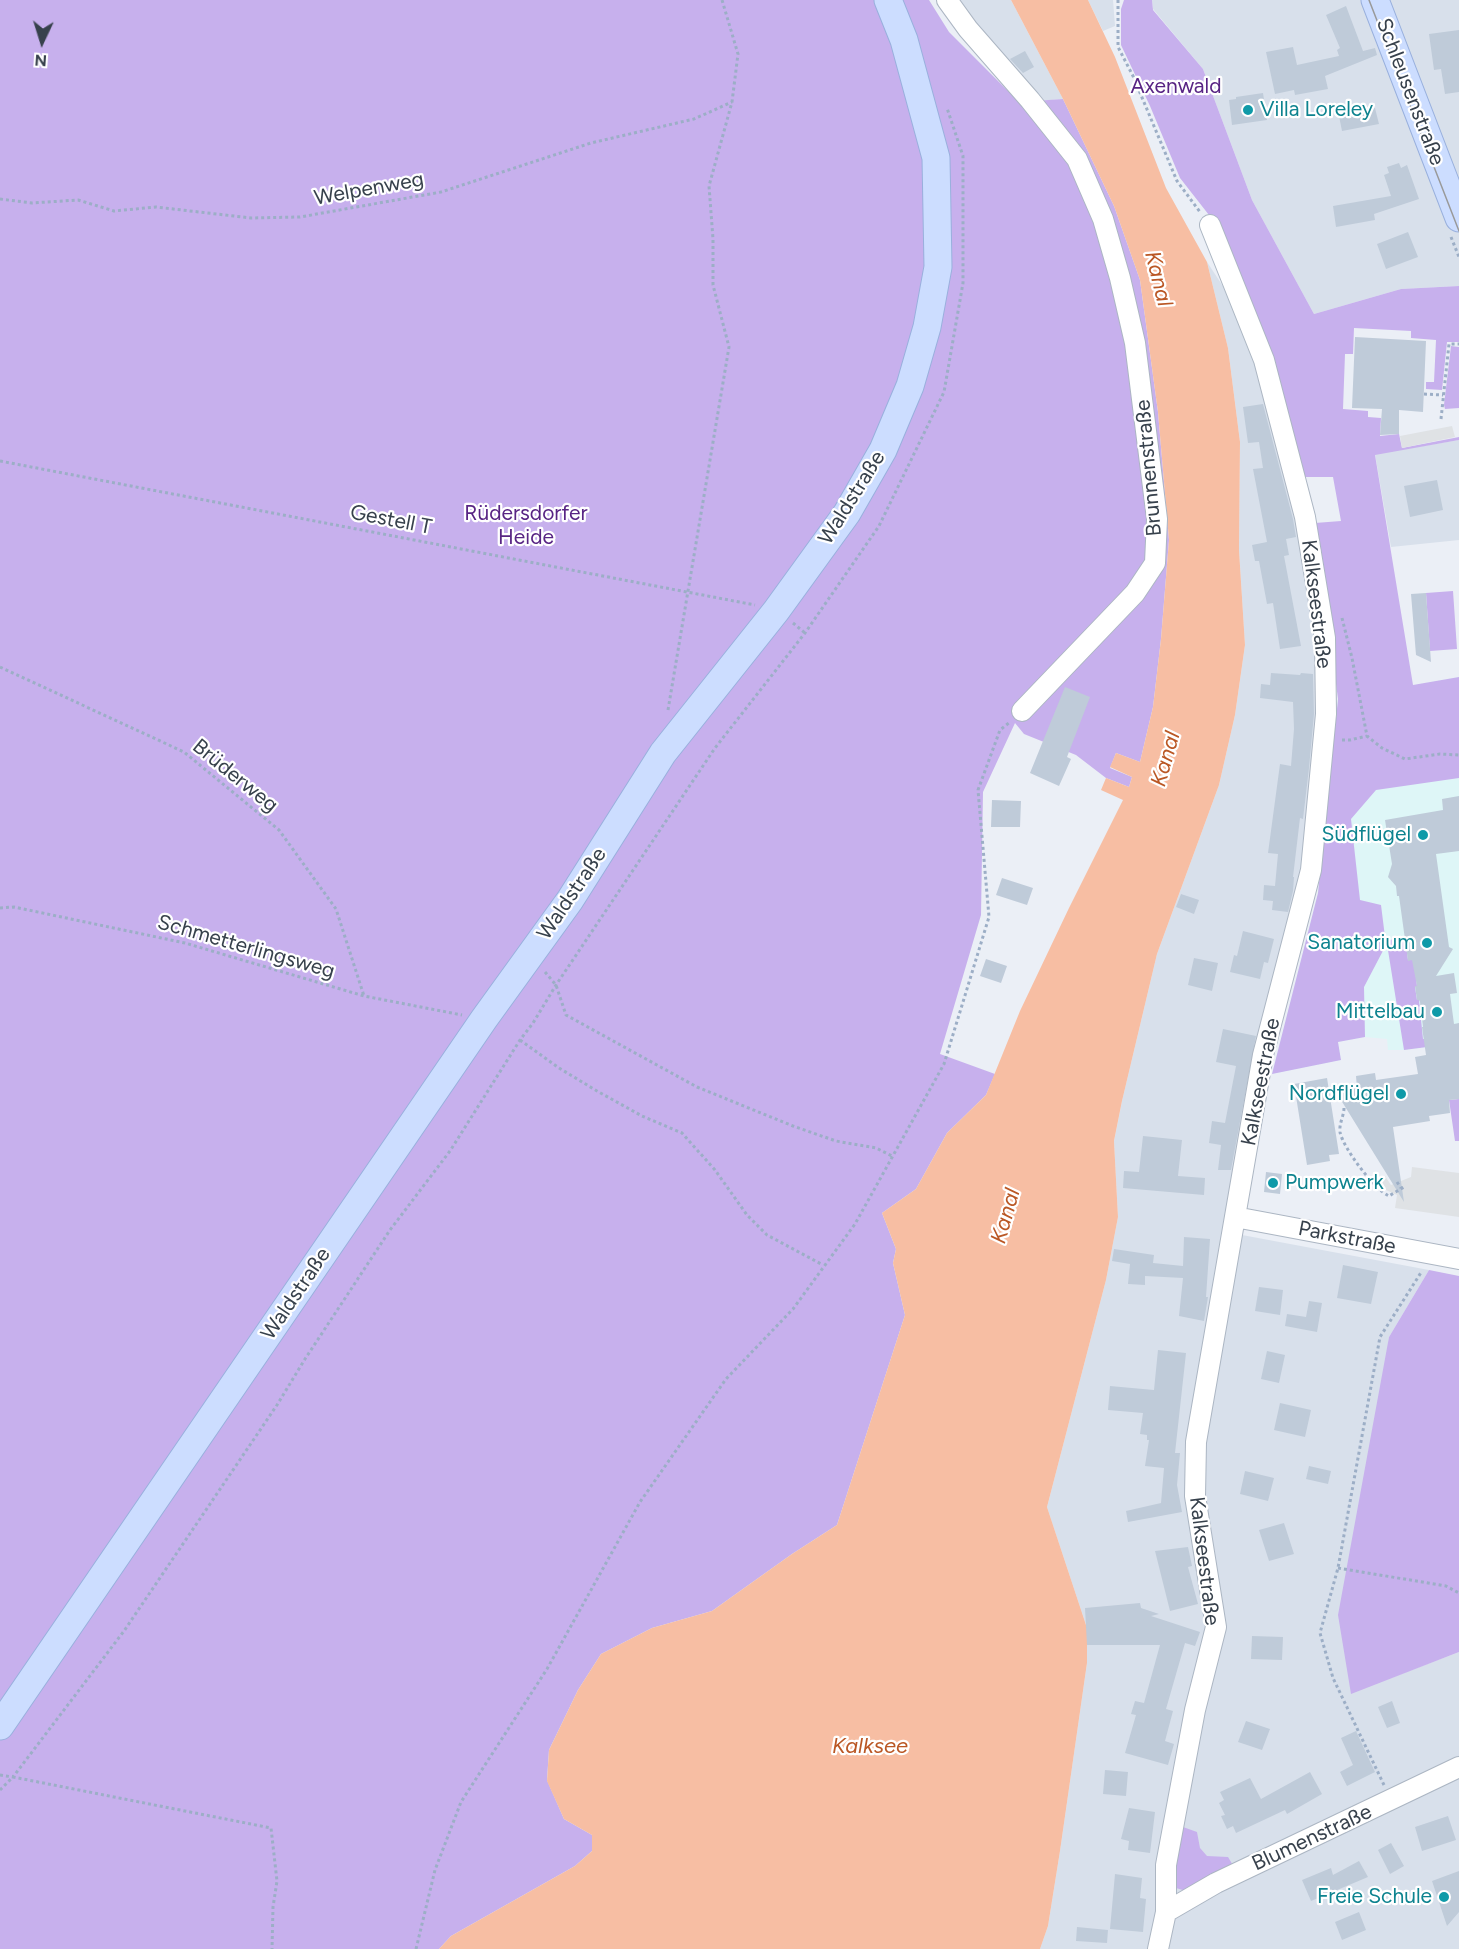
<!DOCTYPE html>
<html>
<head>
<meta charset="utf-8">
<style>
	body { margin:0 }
	#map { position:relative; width:1459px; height:1949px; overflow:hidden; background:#ebeff6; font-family:Figtree,sans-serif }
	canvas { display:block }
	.north { position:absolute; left:12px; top:12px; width:60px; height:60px; -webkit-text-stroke:4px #fff; paint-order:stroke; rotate:184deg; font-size:16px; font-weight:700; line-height:24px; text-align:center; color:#37414c }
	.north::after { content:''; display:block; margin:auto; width:21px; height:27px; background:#37414c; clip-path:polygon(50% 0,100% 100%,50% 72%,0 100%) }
</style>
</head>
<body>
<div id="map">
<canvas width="1459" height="1949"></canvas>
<div class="north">N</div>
</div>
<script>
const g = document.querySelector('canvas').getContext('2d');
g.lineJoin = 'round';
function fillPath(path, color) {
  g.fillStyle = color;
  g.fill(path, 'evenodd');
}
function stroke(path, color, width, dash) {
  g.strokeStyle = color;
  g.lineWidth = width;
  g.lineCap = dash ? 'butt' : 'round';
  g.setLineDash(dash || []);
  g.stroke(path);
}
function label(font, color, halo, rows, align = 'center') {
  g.font = font + ' Figtree,sans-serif';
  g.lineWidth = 4.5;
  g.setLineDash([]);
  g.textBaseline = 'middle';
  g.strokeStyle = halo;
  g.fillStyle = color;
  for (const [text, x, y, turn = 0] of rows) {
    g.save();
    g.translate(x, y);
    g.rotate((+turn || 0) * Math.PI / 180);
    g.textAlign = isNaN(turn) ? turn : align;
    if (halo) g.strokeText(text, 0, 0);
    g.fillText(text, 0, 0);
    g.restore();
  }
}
fillPath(new Path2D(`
	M955 0H1011L1063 99 1039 101Z
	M1088 0H1113L1115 26 1103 31Z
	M1152 0H1459V286L1401 289 1314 314 1252 200 1203 69 1153 9Z
	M1207 262 1240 312 1300 518 1318 638 1321 710 1307 866 1227 1223 1242 1235 1429 1270 1389 1337 1351 1693 1459 1652V1949H1040L1048 1926 1060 1851 1087 1663V1628L1047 1507 1106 1280 1118 1217 1114 1141 1122 1101 1157 954 1219 785 1235 715 1245 645 1239 550 1240 442 1228 348Z
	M1459 440V540L1391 547 1375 454Z`), '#d8e0eb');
fillPath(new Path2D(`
	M1459 677V1043L1405 1050H1388L1387 1039 1365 1037 1338 1042 1341 1060 1272 1074 1318 893 1338 699Z`), '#def6f7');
fillPath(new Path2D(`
	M0 0H929L949 32 1019 102 1063 99 1114 206 1140 280 1158 412 1169 540 1161 639 1153 707 1140 762 1116 753 1110 768 1132 777 1129 787 1106 778 1076 755 1024 734 1015 723 983 792 981 915 940 1054 995 1074 986 1095 947 1133 916 1189 882 1213 896 1249 893 1263 905 1315 837 1525 792 1554 712 1611 652 1628 601 1654 578 1690 549 1750 547 1780 564 1819 592 1835V1851L575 1866 451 1936 439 1949H0Z
	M1124 0H1152L1153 10 1203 69 1252 200 1314 314 1401 289 1459 286V342H1447L1442 390 1426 389V382H1434L1436 340 1411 338V331L1354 328 1353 354H1345L1343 409 1368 411V417L1381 418 1380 436 1399 434 1402 448 1459 437V440L1375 455 1413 685 1459 677V778L1376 790 1351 819 1360 900 1381 905 1386 945 1364 987 1365 1037 1338 1042 1341 1060 1272 1074 1318 893 1338 699 1315 523 1341 521 1333 477H1302L1216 224 1180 178 1150 106 1121 45V9Z
	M1451 346 1459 347V408L1445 409 1444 405Z
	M1453 591 1457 649 1430 651 1426 593Z
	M1405 938 1408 960H1414L1417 986 1415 987 1417 1000H1419L1423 1039H1426L1427 1047 1404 1050 1387 944H1390L1389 940Z
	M1459 1099V1141H1455L1449 1100Z
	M1429 1270 1459 1276V1652L1351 1694 1338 1615 1389 1337Z
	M1183 1827 1197 1832 1200 1848 1207 1856 1228 1857 1234 1867 1186 1891 1176 1888 1174 1879Z`), '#c7b0ed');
fillPath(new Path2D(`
	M1452 426 1455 437 1402 448 1400 436Z
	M1412 1167 1459 1173V1217L1395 1208 1397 1195 1386 1190 1379 1180 1385 1176 1391 1185 1411 1177Z`), '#dfe2e5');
fillPath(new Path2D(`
	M1011 0H1088L1115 57 1166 188 1207 262 1228 348 1240 442 1239 550 1245 645 1235 715 1219 785 1157 954 1122 1101 1114 1141 1118 1217 1106 1280 1047 1507 1087 1628V1663L1060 1851 1048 1926 1040 1949H439L451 1936 575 1866 592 1851V1835L564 1819 547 1781 549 1750 578 1690 601 1654 652 1628 712 1611 792 1554 837 1525 905 1315 893 1263 896 1249 882 1213 916 1189 947 1133 986 1095 1020 1011 1069 908 1123 800 1101 790 1106 778 1129 787 1132 777 1110 767 1116 753 1140 762 1153 707 1161 639 1169 540 1158 412 1140 280 1114 206 1063 99Z`), '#f7bea3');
fillPath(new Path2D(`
	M1346 6 1363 51 1375 48 1377 55 1325 76 1328 89 1295 95 1294 90 1275 94 1266 52 1293 47 1297 65 1339 56 1337 50 1340 48 1326 15Z
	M1459 30V92L1445 94 1441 69 1434 70 1429 34Z
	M1025 51 1034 67 1023 73 1010 59Z
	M1263 93 1267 120 1232 125 1229 100 1236 99V97Z
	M1375 108 1379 124 1342 131 1339 116Z
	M1399 163 1401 168 1407 165 1419 199 1374 214 1375 220 1336 227 1333 206 1391 196 1384 175 1389 173 1387 167Z
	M1408 232 1418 257 1386 269 1377 244Z
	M1355 337 1426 341 1423 412 1399 410V434L1380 435 1382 409 1352 408Z
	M1263 404 1293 519 1296 537 1286 539 1289 555 1284 556 1301 646 1280 649 1273 603 1267 604 1259 561H1255L1252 545 1267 542 1253 469 1263 468 1259 442 1248 443 1243 407Z
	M1437 480 1443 510 1410 517 1404 486Z
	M1426 593 1431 662 1416 655 1411 594Z
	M1271 673 1300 675 1301 673 1313 674 1314 714 1309 768 1303 819 1300 818 1293 877H1294L1293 891 1288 912 1272 910 1273 901 1263 900 1264 885 1275 886 1278 854 1268 853 1280 764 1291 766 1294 729 1293 702 1260 698 1261 684 1270 685Z
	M1065 687 1090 697 1067 757 1071 759 1059 786 1030 773Z
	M1459 796V851L1436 854 1449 947 1453 949 1436 976 1454 973 1457 993 1450 994 1454 1024 1459 1023V1099L1449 1100 1450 1113 1429 1116 1430 1121 1393 1127 1404 1202 1336 1092 1357 1088 1356 1076 1375 1073 1376 1080 1418 1074 1415 1057 1426 1055 1422 1027H1423L1420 1002 1419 1000H1417L1415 986H1417L1412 960 1408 961 1399 896H1397L1396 886 1388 877 1392 864 1385 820 1443 810 1442 799Z
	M992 800 1021 801 1020 827H991Z
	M1002 878 1033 888 1027 905 996 895Z
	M1181 894 1199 900 1194 914 1176 907Z
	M1243 931 1274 939 1268 963 1264 962 1260 979 1230 972 1234 955 1237 956Z
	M1194 958 1218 963 1212 991 1188 985Z
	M986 959 1007 966 1001 983 980 976Z
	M1223 1029 1256 1036 1231 1170H1218L1221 1145 1209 1143 1212 1121 1225 1123 1236 1066 1216 1062Z
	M1327 1078 1339 1154 1329 1155 1330 1161 1307 1165 1294 1084Z
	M1143 1136 1182 1140 1178 1176 1205 1178 1204 1195 1123 1188 1124 1171 1139 1172Z
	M1266 1172 1282 1174 1280 1194 1264 1192Z
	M1184 1237 1210 1239 1206 1297H1208L1204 1321 1179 1316 1183 1278 1145 1276V1285L1128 1284 1130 1264 1112 1261 1114 1249 1154 1255 1153 1263 1183 1266Z
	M1343 1265 1378 1272 1371 1304 1337 1298Z
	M1259 1287 1283 1290 1280 1315 1255 1311Z
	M1309 1301 1322 1303 1317 1332 1285 1326 1287 1314 1306 1317Z
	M1158 1350 1186 1353 1175 1453H1180L1177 1485 1182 1512 1128 1522 1126 1511 1161 1503 1164 1468 1145 1466 1149 1440H1147V1435L1140 1434 1143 1413 1108 1410 1110 1386 1154 1390Z
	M1267 1351 1285 1355 1279 1383 1261 1379Z
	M1280 1403 1311 1410 1305 1437 1274 1430Z
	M1309 1466 1331 1471 1328 1484 1306 1479Z
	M1245 1471 1274 1478 1268 1501 1240 1494Z
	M1284 1523 1294 1554 1269 1561 1259 1530Z
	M1188 1547 1192 1566 1188 1567 1198 1604 1170 1611 1155 1551Z
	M1140 1603 1141 1608 1159 1614 1151 1616 1200 1632 1195 1646 1185 1643 1166 1709 1173 1711 1165 1741 1174 1744 1168 1765 1125 1753 1136 1715 1131 1714 1135 1701 1144 1703 1160 1645H1087L1085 1608Z
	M1252 1636 1283 1637 1282 1660 1251 1659Z
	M1392 1701 1400 1723 1387 1728 1378 1707Z
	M1246 1721 1270 1729 1262 1750 1238 1742Z
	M1356 1731 1375 1772 1347 1786 1340 1772 1353 1765 1341 1738Z
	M1105 1770 1128 1772 1126 1796 1103 1794Z
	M1310 1772 1322 1794 1287 1814 1285 1810 1236 1833 1233 1826 1227 1829 1221 1816 1225 1815 1219 1803 1224 1800 1220 1792 1250 1778 1261 1799Z
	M1129 1808 1155 1812 1150 1853 1128 1850 1129 1841 1121 1839Z
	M1448 1816 1456 1840 1422 1851 1415 1827Z
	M1391 1843 1404 1866 1390 1874 1378 1850Z
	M1359 1861 1368 1877 1311 1901 1302 1880 1331 1868 1333 1875Z
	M1459 1871V1912L1447 1926 1432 1881Z
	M1115 1874 1142 1878 1140 1898 1146 1899 1143 1932 1110 1929Z
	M1359 1912 1366 1930 1342 1940 1335 1922Z
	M1077 1927 1108 1930 1107 1943 1076 1941Z`), '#bfcbd9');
const street = new Path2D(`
	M947 0 968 29 1030 100 1077 159 1103 219 1120 278 1135 343 1157 519 1155 563 1135 593 1022 711
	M1235 1217 1459 1259
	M1166 1912 1216 1883 1459 1767
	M1158 1949 1166 1912V1865L1195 1710 1216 1627 1195 1496 1196 1442 1263 1055 1311 870 1326 714 1325 638 1305 517 1264 360 1210 225`);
const secondary = new Path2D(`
	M1375 0 1459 218
	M0 1726 484 1019 570 900 663 753 776 611 847 513 883 450 910 386 927 327 938 267 936 158 904 40 888 0`);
stroke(street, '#acb6c3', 22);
stroke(secondary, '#99b0dd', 29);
stroke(new Path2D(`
	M1118 0V47L1133 76 1177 181 1200 212
	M0 199 32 203 78 200 114 211 156 207 251 218 300 217 441 192 591 143 694 119 732 102
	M1451 237 1459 257
	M1424 394 1443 395
	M1441 419 1449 344H1459
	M0 461 755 605
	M1342 618 1352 658 1367 736 1382 748 1405 759 1440 754 1459 755
	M793 623 805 633
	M0 667 184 752 279 830 336 909 364 996
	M668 710 729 347 713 285V239L709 186 732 102 738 54 722 0
	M1342 740H1350L1367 736
	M0 908 14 907 185 943 364 996 462 1015
	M545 972 556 985 566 1015 697 1087 793 1126 836 1141 876 1148 892 1156
	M520 1040 559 1068 597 1091 642 1116 682 1133 715 1170 747 1215 767 1235 823 1265
	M1344 1108C1344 1116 1339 1123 1340 1132 1343 1148 1374 1189 1389 1196L1404 1187
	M1397 1182 1401 1188
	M1338 1568 1446 1586 1459 1593
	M0 1775 13 1777 124 1631 277 1405 305 1359 390 1230 450 1151 520 1040 533 1023 556 985 715 748 805 633 879 526 944 392 963 283V156L947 108
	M1384 1785 1333 1678 1320 1633 1338 1568 1380 1337 1422 1271
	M0 1790 13 1777 271 1828 277 1881 273 1907 272 1949
	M416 1949 435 1870 461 1802 547 1669 640 1502 726 1379 793 1309 855 1224 944 1064 989 917 978 790 1000 730 1010 722`), '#9caec6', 3, [3, 3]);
stroke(street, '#fff', 20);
stroke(secondary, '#cdf', 27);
stroke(new Path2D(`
	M1369 0 1459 231`), '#999', 1.5);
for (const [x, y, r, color] of [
	[1248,110,6,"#0f9aa8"],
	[1423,835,6,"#0f9aa8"],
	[1427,943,6,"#0f9aa8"],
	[1437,1012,6,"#0f9aa8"],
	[1401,1094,6,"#0f9aa8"],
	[1273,1183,6,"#0f9aa8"],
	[1444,1897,6,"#0f9aa8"]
]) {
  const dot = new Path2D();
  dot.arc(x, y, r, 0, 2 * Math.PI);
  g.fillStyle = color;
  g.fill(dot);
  stroke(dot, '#fff', 2);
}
label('21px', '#582484', '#fff', [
	["Axenwald",1176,87],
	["Rüdersdorfer",526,514],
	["Heide",526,538]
]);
label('21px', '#37414c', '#fff', [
	["Schleusenstraße",1410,92,69],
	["Welpenweg",369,189,-10],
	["Brunnenstraße",1149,468,-95],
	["Waldstraße",852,498,-58],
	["Gestell T",391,520,11],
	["Kalkseestraße",1316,604,83],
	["Brüderweg",235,776,39],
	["Waldstraße",572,894,-56],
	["Schmetterlingsweg",246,947,16],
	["Kalkseestraße",1261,1082,-79],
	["Parkstraße",1347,1238,11],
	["Waldstraße",296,1294,-56],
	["Kalkseestraße",1204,1561,83],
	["Blumenstraße",1312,1838,-25]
]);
label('21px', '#0d838f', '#fff', [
	["Villa Loreley",1260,110,"left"],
	["Südflügel",1411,835],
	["Sanatorium",1415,943],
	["Mittelbau",1425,1012],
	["Nordflügel",1389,1094],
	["Pumpwerk",1285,1183,"left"],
	["Freie Schule",1432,1897]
], 'right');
label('italic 22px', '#ba5724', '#fff', [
	["Kanal",1158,279,76],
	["Kanal",1166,759,-74],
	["Kanal",1006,1216,-74],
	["Kalksee",870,1747]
]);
</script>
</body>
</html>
